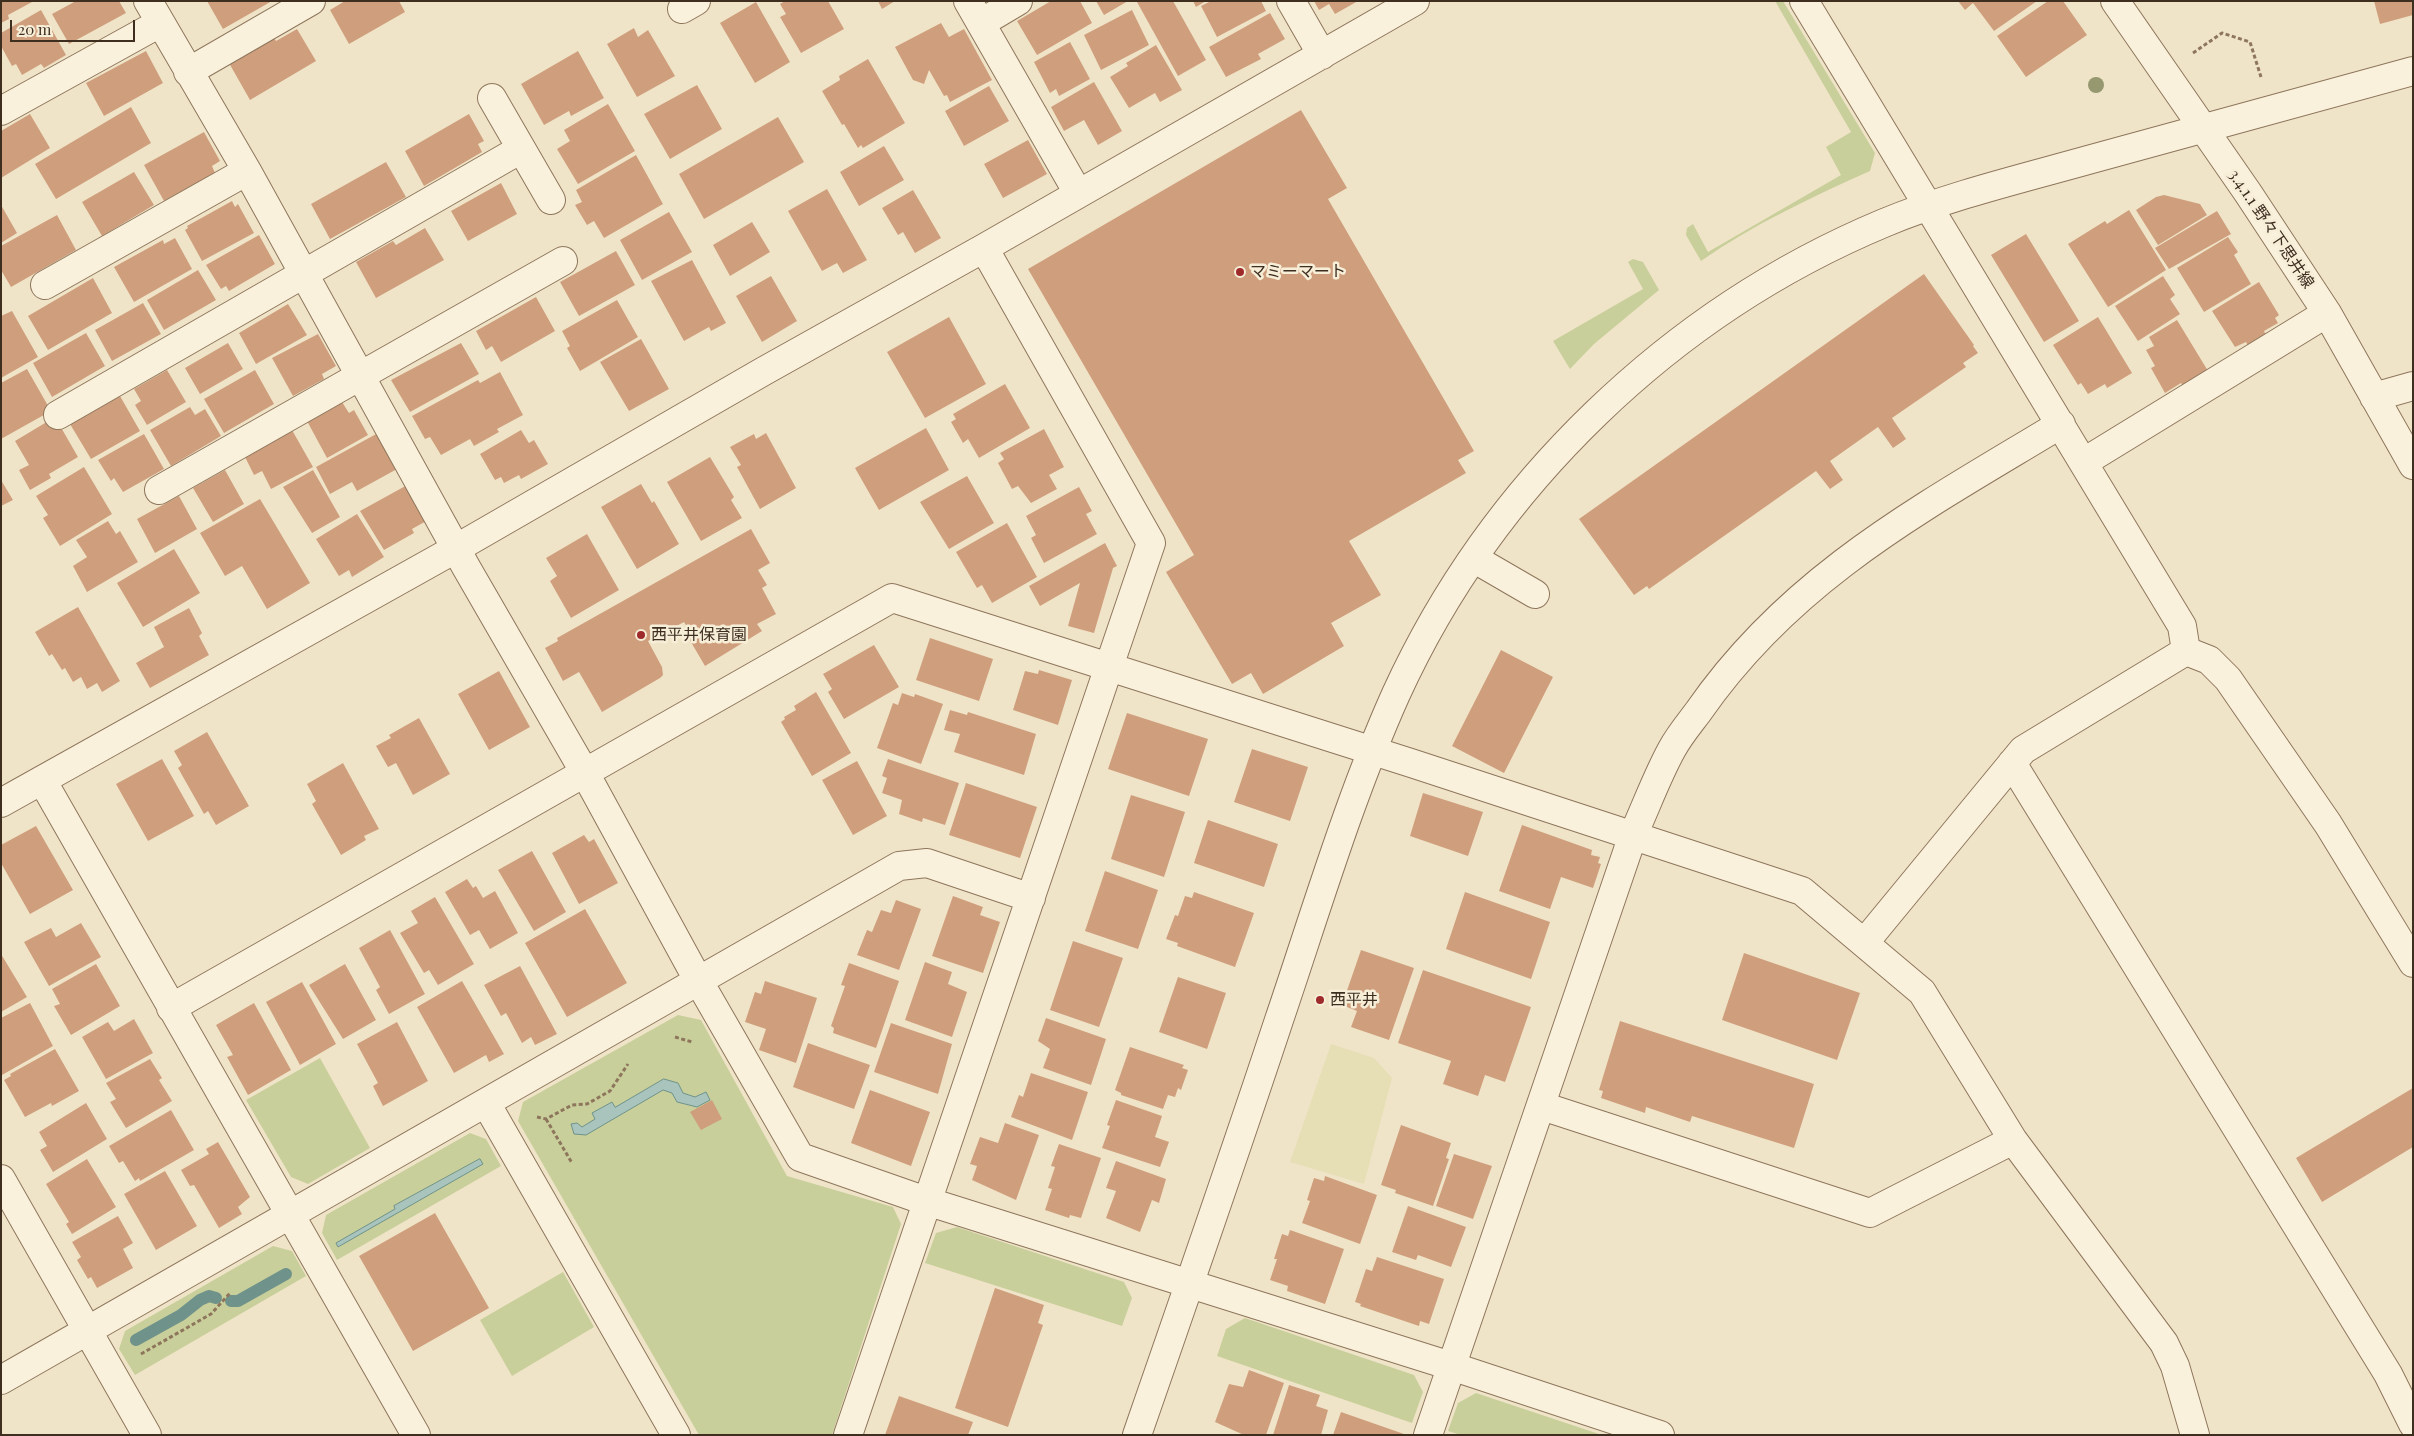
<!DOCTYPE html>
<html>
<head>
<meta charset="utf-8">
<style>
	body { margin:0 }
	#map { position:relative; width:2414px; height:1436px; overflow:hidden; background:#f0e4c8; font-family:"Playfair Display",serif }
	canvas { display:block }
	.frame { position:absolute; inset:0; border:2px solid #3d2e20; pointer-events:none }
	.scale { position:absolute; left:10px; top:20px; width:125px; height:22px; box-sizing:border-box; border:2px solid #3d2e20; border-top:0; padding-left:6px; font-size:15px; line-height:18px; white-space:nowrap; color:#3d2e20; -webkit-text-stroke:4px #f7eed8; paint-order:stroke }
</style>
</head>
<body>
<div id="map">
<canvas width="2414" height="1436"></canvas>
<div class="frame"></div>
<div class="scale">20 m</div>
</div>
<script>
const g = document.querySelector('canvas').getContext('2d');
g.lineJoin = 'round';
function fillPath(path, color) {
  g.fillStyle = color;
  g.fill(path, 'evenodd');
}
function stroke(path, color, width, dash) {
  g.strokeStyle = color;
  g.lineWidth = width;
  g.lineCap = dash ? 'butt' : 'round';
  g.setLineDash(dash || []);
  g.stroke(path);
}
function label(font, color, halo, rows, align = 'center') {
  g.font = font + ' "Playfair Display","Noto Sans JP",serif';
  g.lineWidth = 5;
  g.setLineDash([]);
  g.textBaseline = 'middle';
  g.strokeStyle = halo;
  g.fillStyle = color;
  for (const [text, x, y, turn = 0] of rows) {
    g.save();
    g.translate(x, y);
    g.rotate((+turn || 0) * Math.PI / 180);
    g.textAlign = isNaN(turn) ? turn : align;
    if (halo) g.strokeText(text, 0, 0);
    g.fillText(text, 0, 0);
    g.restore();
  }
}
fillPath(new Path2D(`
	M1331 1044 1374 1058 1392 1078 1364 1184 1290 1162Z`), '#e6deb5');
fillPath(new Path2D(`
	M1775 1H1783L1875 153 1870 171C1812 197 1754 224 1701 261L1686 235 1687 228 1693 224 1708 252 1841 175 1826 147 1851 132Z
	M1633 259 1643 262 1659 290 1594 344 1570 369 1553 341 1643 289 1628 262Z
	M678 1015 701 1020 787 1176 893 1207 901 1224 832 1435H699L518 1121 523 1102Z
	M320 1058 370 1148 308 1184 291 1177 246 1100Z
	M470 1133 486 1139 501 1166 337 1260 322 1233 326 1215Z
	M957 1227 1124 1282 1132 1298 1122 1326 925 1263 936 1233Z
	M273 1246 292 1251 306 1276 135 1375 119 1349 125 1331Z
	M563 1272 594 1327 512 1376 480 1320Z
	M1245 1318 1414 1375 1423 1392 1412 1423 1217 1356 1226 1329Z
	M1476 1393 1602 1435H1461L1448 1431 1458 1403Z`), '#c9cf9b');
const water = new Path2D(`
	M664 1079 678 1083 683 1093 695 1097 706 1092 710 1100 697 1107 677 1102 672 1093 663 1090 586 1135 574 1134 571 1124 577 1123 582 1127 595 1119 592 1113 612 1102 615 1107Z
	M480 1159 483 1164 338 1247 336 1243 395 1209 394 1206Z`);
fillPath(water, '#a9c4bc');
stroke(water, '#6f938a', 1);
stroke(new Path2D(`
	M231 1301H238L286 1274
	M136 1340 181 1315 200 1300 209 1296 216 1298`), '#6f938a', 12);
fillPath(new Path2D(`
	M1 1H34L8 15 9 19 1 23Z
	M76 1H119L126 13 69 44 52 14Z
	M207 1H272L223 29Z
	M345 1H399L405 12 349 44 330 10Z
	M785 1H828L844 29 801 53 780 17 786 14 780 4Z
	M878 1H895L882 9Z
	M1051 1H1080L1092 23 1037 55 1017 21Z
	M1096 1H1128L1104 15Z
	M1139 1H1173L1206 60 1178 76 1137 2Z
	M1193 1H1206L1196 7Z
	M1211 1H1261L1266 11 1217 37 1201 6Z
	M1314 1H1358L1335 14 1329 4 1319 10Z
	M1958 1H2037L1994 31 1973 3 1965 10Z
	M2048 1H2063L2087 35 2026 77 1997 36Z
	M2374 1H2413V15L2380 24Z
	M756 2 790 62 755 83 720 23Z
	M41 10 66 55 44 68 41 64 22 75 16 64 12 66 1 46V33Z
	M1132 10 1149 45 1101 70 1084 35Z
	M1270 13 1285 39 1258 54 1261 59 1226 77 1209 47Z
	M941 23 949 37 964 29 992 80 950 102 947 95 944 96 929 70 924 84 913 80 895 47Z
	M634 28 638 37 648 30 675 76 637 97 607 44Z
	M297 29 316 61 250 100 229 63 274 38 276 41Z
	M1070 42 1090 79 1059 96 1056 89 1050 93 1034 62Z
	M1156 45 1182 90 1160 102 1155 93 1129 108 1110 77 1128 66 1126 63Z
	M146 51 163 83 104 116 86 83Z
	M578 51 604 98 571 116 569 111 544 125 521 84Z
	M868 59 905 123 863 148 861 145 858 148 844 124 842 125 822 91 840 80 839 76Z
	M1094 82 1122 131 1098 145 1084 120 1064 131 1051 107Z
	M697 85 722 129 670 159 644 114Z
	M989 86 1009 121 964 146 945 111Z
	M608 104 635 151 578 184 557 149 570 141 564 130Z
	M131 107 151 143 56 199 35 164Z
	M1301 110 1347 188 1328 199 1474 451 1458 460 1466 473 1349 541 1381 595 1331 623 1344 646 1263 694 1251 673 1232 684 1166 572 1194 555 1028 269Z
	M30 114 50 148 1 178V131Z
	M469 114 484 141 478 144 482 152 424 186 405 151Z
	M778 117 804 162 704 219 679 174Z
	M204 132 220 161 212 166 215 173 164 201 144 165Z
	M1028 140 1047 174 1003 198 984 164Z
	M884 146 904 180 859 206 840 172Z
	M636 155 663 204 604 238 594 221 587 225 575 205 582 202 576 190Z
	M386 162 406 197 330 239 311 204Z
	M134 172 154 205 102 236 82 202Z
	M501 183 517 214 468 241 451 211Z
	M827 189 867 260 843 273 837 263 822 271 788 211Z
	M913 190 941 238 915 253 903 232 898 235 882 208Z
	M2164 195 2200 204 2207 215 2158 245 2136 210 2156 197Z
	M232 201 235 207 238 204 254 233 202 261 185 230 188 228 187 226Z
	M1 205 17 233 1 243Z
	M2129 210 2166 270 2108 307 2068 244 2105 221 2107 224Z
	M2217 211 2231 234 2169 269 2155 248Z
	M669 212 692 252 642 280 620 240Z
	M57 215 76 250 11 287 1 270V246Z
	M752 222 770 252 730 276 713 245Z
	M425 228 444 260 376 298 356 262 393 241 396 245Z
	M2026 234 2079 321 2044 342 1991 255Z
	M259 235 275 264 229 291 226 286 221 289 206 265Z
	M2228 237 2238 252 2234 255 2251 284 2204 312 2177 268Z
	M175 238 192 269 134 302 114 267 163 240 164 244Z
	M616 251 635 285 579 316 560 282Z
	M692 260 726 323 711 331 709 327 684 341 651 281Z
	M198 270 216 300 164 330 147 300Z
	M1924 274 1974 345 1973 346 1978 353 1963 363 1966 367 1892 418 1906 439 1893 448 1878 427 1830 461 1843 480 1830 489 1816 471 1649 589 1647 586 1634 595 1579 519Z
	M771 276 797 321 762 342 736 296Z
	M2163 276 2175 295 2170 299 2180 314 2138 341 2115 306Z
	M93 278 112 313 48 350 28 316Z
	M2259 282 2279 315 2275 318 2278 323 2264 331 2266 335 2248 346 2246 342 2235 347 2212 311Z
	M536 297 555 331 501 362 492 346 486 350 476 331Z
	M617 300 638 337 580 371 567 348 570 346 562 331Z
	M143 303 161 334 112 361 95 330Z
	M288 304 307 335 256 364 239 333Z
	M12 311 38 357 1 378V316Z
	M949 317 986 384 925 418 887 352Z
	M2098 317 2132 373 2107 388 2105 384 2088 394 2081 383 2078 385 2053 345Z
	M2177 320 2208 371 2183 386 2181 383 2165 393 2151 368 2155 366 2146 350 2154 346 2149 337Z
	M86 333 105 366 52 397 33 363Z
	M318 334 336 366 322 374 324 379 293 396 272 358Z
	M641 339 669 389 629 411 600 362Z
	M228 343 243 369 200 394 185 368Z
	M461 343 479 374 410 412 391 380Z
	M27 369 51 411 1 439V383Z
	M167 370 186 402 147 425 135 405 141 401 134 389Z
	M255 370 274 404 224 433 204 399Z
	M500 372 523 415 497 429 499 432 474 446 470 439 441 455 430 437 425 439 412 416 478 380 480 383Z
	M1005 384 1030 428 979 458 968 439 963 443 951 422 956 419 953 414Z
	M120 396 140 431 91 459 70 424Z
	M342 402 349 413 354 410 368 435 327 458 307 421Z
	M190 407 195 415 205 409 221 436 171 466 150 430Z
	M55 417 78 457 49 474 51 478 30 490 19 470 29 465 15 441Z
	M926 428 949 470 879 510 855 468Z
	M1044 429 1064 467 1049 475 1057 489 1031 503 1018 486 1012 489 998 463 1004 459 1000 453Z
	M292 430 313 467 271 489 262 471 254 475 245 457Z
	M521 430 529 443 534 440 548 464 521 479 519 475 504 483 501 477 495 480 480 454Z
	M378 433 397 469 357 491 352 482 330 494 316 467Z
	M766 433 796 488 760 509 737 467 741 465 730 447 754 434 756 439Z
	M144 434 164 469 123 492 114 478 111 481 98 460Z
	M710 457 734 497 731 500 742 518 701 541 667 482Z
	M84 467 112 514 60 546 43 518 48 515 36 496Z
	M225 470 244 504 213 522 193 488Z
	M313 470 340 517 312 533 283 487Z
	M967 476 994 523 949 549 920 502Z
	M1 480 13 500 1 506Z
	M409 484 428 520 412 529 414 533 384 550 360 511Z
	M641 484 652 503 654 501 679 544 637 569 601 507Z
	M1079 487 1092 511 1086 514 1097 534 1044 563 1031 538 1036 535 1026 516Z
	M179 496 197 529 155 553 137 519Z
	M260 499 310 583 267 609 242 566 225 576 200 533Z
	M357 514 384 557 352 577 349 570 339 576 316 539Z
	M108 521 116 534 120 531 138 562 87 592 73 566 87 557 76 540Z
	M1007 523 1037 577 992 603 982 585 977 588 956 552Z
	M751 529 770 563 758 570 767 585 762 588 776 614 757 624 762 631 705 666 688 637 691 634 684 622 648 641 662 667 663 675 660 678 602 712 579 672 563 681 545 648 558 641 557 638Z
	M587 534 619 590 571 618 550 581 557 576 546 558Z
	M1105 543 1117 566 1113 568 1094 633 1068 626 1080 583 1040 606 1029 586Z
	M174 549 200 593 143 627 117 583Z
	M78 607 120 681 102 692 97 683 87 689 81 677 73 682 65 668 62 670 52 654 49 656 35 632Z
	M189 608 202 633 199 636 209 655 150 688 136 663 164 647 154 627Z
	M930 638 993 659 979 701 916 680Z
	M874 645 899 687 844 719 828 692 832 689 823 674Z
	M1501 650 1553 677 1504 773 1452 746Z
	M1039 670 1072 680 1058 725 1013 710 1025 671 1038 674Z
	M499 671 530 727 489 750 458 694Z
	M816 692 851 753 812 776 781 722 785 719 784 717 796 710 794 706Z
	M902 693 914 697 915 694 943 704 921 764 877 748 893 703 898 705Z
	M950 710 967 715 968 712 1036 734 1024 775 954 752 960 734 944 730Z
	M1127 713 1208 739 1189 796 1108 769Z
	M419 718 450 774 413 795 396 763 388 767 376 746 391 738 389 735Z
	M207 732 249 806 216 825 208 811 204 814 178 768 182 765 174 751Z
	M1252 749 1308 767 1290 821 1234 802Z
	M162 759 194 816 148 841 116 784Z
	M888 759 959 783 945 825 923 818 922 822 899 814 902 800 882 793 887 778 882 776Z
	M857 761 887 816 853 835 822 780Z
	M343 763 379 829 364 836 366 840 341 855 312 804 316 801 307 784Z
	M966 783 1037 807 1020 858 949 835Z
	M1423 793 1483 812 1468 856 1410 836Z
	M1131 795 1185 812 1164 877 1111 859Z
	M1208 820 1278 844 1264 887 1194 863Z
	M1522 825 1592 850 1591 855 1600 857 1598 863 1601 864 1593 888 1561 877 1550 909 1499 891Z
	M36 826 73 890 30 914 1 863V845Z
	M584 835 589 842 594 839 618 883 579 904 552 853Z
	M532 851 566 912 534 931 498 870Z
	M1105 871 1158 890 1138 949 1085 931Z
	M467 879 473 888 476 886 483 898 495 891 518 933 490 949 479 930 470 935 445 892Z
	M1194 892 1254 913 1235 967 1177 946 1178 943 1166 939 1175 915 1178 916 1185 896 1192 898Z
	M1465 892 1550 922 1531 979 1446 949Z
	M953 896 983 907 980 915 1000 922 983 973 932 956Z
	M435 897 474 964 438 985 429 970 424 973 400 933 418 923 411 911Z
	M896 900 921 909 899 970 857 955 867 930 872 932 881 910 891 913Z
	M585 909 627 983 567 1017 525 943Z
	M81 923 101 957 49 986 24 942 51 928 56 937Z
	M390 930 425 994 389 1014 376 990 380 987 359 948Z
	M1073 941 1123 958 1099 1027 1050 1010Z
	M1361 950 1414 968 1389 1040 1351 1027 1357 1011 1342 1005Z
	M1744 953 1860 993 1837 1060 1722 1020Z
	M1 954 27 997 1 1012Z
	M925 962 952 972 948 984 967 992 952 1037 905 1020Z
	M849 963 899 981 876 1048 833 1033 834 1028 831 1026 845 986 841 985Z
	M96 964 120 1006 71 1035 54 1006 60 1004 52 989Z
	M345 964 376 1020 343 1039 309 985Z
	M520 966 557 1034 535 1045 531 1037 522 1043 506 1013 501 1016 484 985Z
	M1423 970 1531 1007 1505 1082 1485 1075 1478 1096 1443 1084 1451 1061 1398 1043Z
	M1178 977 1226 993 1207 1049 1159 1032Z
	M462 981 504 1054 489 1062 486 1055 454 1073 417 1007Z
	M765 981 817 998 796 1063 759 1050 766 1029 745 1022 755 992 761 994Z
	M302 982 336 1044 300 1065 266 1002Z
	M30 1003 53 1046 2 1075 1 1018Z
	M254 1003 291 1070 248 1095 227 1057 233 1055 216 1025Z
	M1046 1018 1106 1039 1091 1085 1043 1068 1050 1049 1038 1041Z
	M134 1019 153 1053 106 1079 82 1037 108 1022 114 1031Z
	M1620 1021 1814 1084 1794 1148 1692 1116 1690 1122 1646 1107 1645 1113 1601 1098 1603 1091 1599 1090Z
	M397 1022 428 1081 383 1106 373 1086 378 1083 357 1044Z
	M891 1023 952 1044 938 1094 874 1072Z
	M808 1043 870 1065 854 1109 793 1087Z
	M1130 1047 1184 1065 1182 1068 1188 1070 1181 1090 1178 1088 1175 1097 1168 1095 1163 1109 1121 1095V1093L1115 1090Z
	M55 1049 79 1091 52 1106 51 1103 25 1117 4 1080 11 1076 10 1074Z
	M150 1059 162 1078 159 1080 172 1101 126 1128 110 1102 116 1099 106 1083Z
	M1031 1073 1088 1092 1072 1140 1011 1117 1019 1095 1023 1097Z
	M2413 1088V1147L2322 1202 2296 1158Z
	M870 1090 930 1112 911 1166 851 1143Z
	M712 1100 722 1119 701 1130 690 1112Z
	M1116 1100 1162 1116 1155 1137 1169 1142 1160 1167 1102 1148 1110 1126 1107 1125Z
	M86 1103 107 1139 53 1172 40 1150 47 1146 39 1132Z
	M171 1110 194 1150 140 1181 139 1178 135 1181 123 1161 119 1163 109 1146Z
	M1005 1123 1039 1135 1016 1200 972 1180 977 1166 970 1164 980 1137 998 1143Z
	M1401 1125 1451 1143 1446 1158 1449 1159 1433 1206 1395 1193 1396 1190 1381 1185Z
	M218 1142 250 1197 238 1207 242 1214 219 1228 194 1185 190 1186 181 1170 209 1154 206 1149Z
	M1059 1144 1101 1158 1081 1218 1070 1215 1069 1218 1045 1210 1052 1189 1048 1188 1055 1167 1051 1166Z
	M1454 1154 1492 1166 1473 1219 1436 1206Z
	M87 1159 116 1207 72 1234 66 1224 69 1222 46 1184Z
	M1116 1161 1166 1179 1159 1203 1152 1200 1140 1232 1106 1218 1116 1191 1106 1188Z
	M165 1171 197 1226 156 1250 124 1194Z
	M1325 1176 1377 1195 1360 1244 1302 1223 1310 1201 1307 1200 1314 1178 1324 1181Z
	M1408 1206 1466 1227 1451 1267 1418 1255 1416 1260 1392 1252Z
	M435 1213 489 1308 413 1351 359 1256Z
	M118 1216 133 1243 123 1249 133 1268 97 1288 91 1277 88 1279 77 1260 81 1257 72 1242Z
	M1290 1230 1344 1249 1325 1304 1287 1291 1288 1286 1270 1280 1277 1259H1274L1282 1234 1288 1236Z
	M1377 1257 1444 1279 1429 1324 1420 1321 1419 1326 1360 1306 1361 1304 1355 1302 1366 1269 1372 1271Z
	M995 1288 1044 1305 1038 1323 1043 1325 1008 1427 955 1408Z
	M1249 1370 1284 1383 1266 1435H1244L1215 1422 1229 1384 1243 1387Z
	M1289 1385 1320 1395 1316 1406 1328 1410 1321 1435H1273Z
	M899 1396 973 1422 968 1435H885Z
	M1341 1412 1404 1434V1435H1333Z`), '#cf9f7d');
const minor = new Path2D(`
	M148 1 247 171 466 567 585 773 698 980 800 1157 926 1201 1451 1366 1660 1435
	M968 1 1078 193
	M1291 1 1322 55
	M1804 1 2182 626 2186 651 2209 660 2228 679 2328 824 2413 963
	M2115 1 2248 193 2327 313 2413 465
	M682 9 696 1
	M981 23 1018 1
	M188 72 311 1
	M492 98 551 200
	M1 111 160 23
	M45 285 247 171
	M2374 397 2413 386
	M58 415 521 149
	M2084 462 2327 313
	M159 490 563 261
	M1473 558 1535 594
	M2012 763 2388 1374 2413 1424
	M42 780 416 1435
	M1 803 457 548 764 371 984 248 1415 1
	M1865 942 2023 750 2186 651
	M171 1008 892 598 1411 763 1802 891 1922 992 2013 1140 2164 1343 2175 1366 2195 1435
	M486 1103 676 1435
	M1542 1106 1870 1213 2013 1140
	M1 1179 147 1435
	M1 1380 899 866 927 863 1031 898
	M848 1435 1151 543 984 248
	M1137 1435C1185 1297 1233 1159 1279 1020 1316 911 1349 799 1396 694 1492 484 1671 312 1884 223 1949 196 2020 179 2088 160 2196 130 2305 101 2413 71
	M1428 1435 1633 835C1646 807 1657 776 1672 749 1679 736 1689 724 1698 712 1792 576 1924 507 2061 424`);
stroke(minor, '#8d765c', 30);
stroke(new Path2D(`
	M2193 53 2222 33 2250 42 2261 77
	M675 1037 692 1042
	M537 1117 546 1119 572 1105 587 1104 610 1091 628 1064
	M546 1119 572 1163
	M141 1354 211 1314 231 1292`), '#8d765c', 3, [4, 2.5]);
stroke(minor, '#faf1dc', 28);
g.fillStyle = '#96986f';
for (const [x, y] of [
	[2096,85]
]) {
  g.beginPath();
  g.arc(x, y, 8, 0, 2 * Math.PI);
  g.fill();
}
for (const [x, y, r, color] of [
	[1240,272,5,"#9e2a2b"],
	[641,635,5,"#9e2a2b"],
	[1320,1000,5,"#9e2a2b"]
]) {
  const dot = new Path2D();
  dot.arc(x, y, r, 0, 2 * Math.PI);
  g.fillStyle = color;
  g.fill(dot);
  stroke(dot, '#f7eed8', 2);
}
label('16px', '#3d2e20', '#f7eed8', [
	["3.4.1.1 野々下思井線",2271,229,56]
]);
label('16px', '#3d2e20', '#f7eed8', [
	["マミーマート",1250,272],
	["西平井保育園",651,635],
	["西平井",1330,1000]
], 'left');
</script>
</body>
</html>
